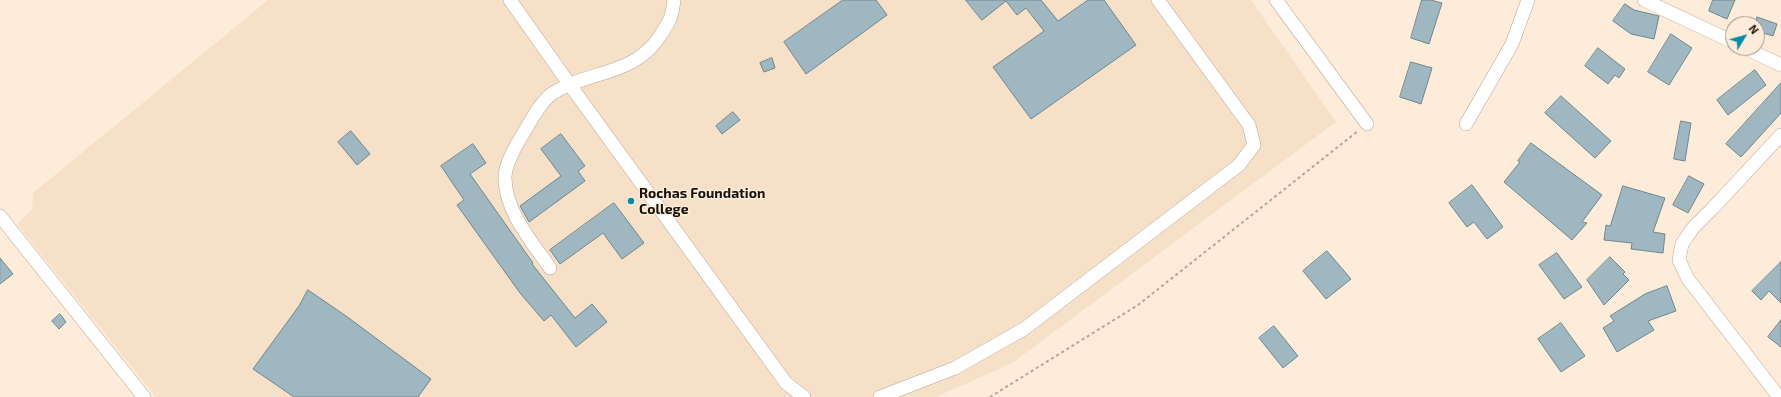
<!DOCTYPE html>
<html>
<head>
<meta charset="utf-8">
<style>
	body { margin:0 }
	#map { position:relative; width:1781px; height:397px; overflow:hidden; background:#fcecd9; font-family:"Exo 2",sans-serif }
	canvas { display:block }
	.north { position:absolute; left:1725px; top:16px; width:40px; height:40px; box-sizing:border-box; background:#fcecd9; border:1px solid #a09587; border-radius:50%; rotate:53deg; font-size:11px; font-weight:700; line-height:16px; text-align:center; color:#17120b }
	.north::after { content:''; display:block; margin:auto; width:14px; height:18px; background:#008caa; clip-path:polygon(50% 0,100% 100%,50% 72%,0 100%) }
</style>
</head>
<body>
<div id="map">
<canvas width="1781" height="397"></canvas>
<div class="north">N</div>
</div>
<script>
const g = document.querySelector('canvas').getContext('2d');
g.lineJoin = 'round';
function fillPath(path, color) {
  g.fillStyle = color;
  g.fill(path, 'evenodd');
}
function stroke(path, color, width, dash) {
  g.strokeStyle = color;
  g.lineWidth = width;
  g.lineCap = dash ? 'butt' : 'round';
  g.setLineDash(dash || []);
  g.stroke(path);
}
function label(font, color, halo, rows, align = 'center') {
  g.font = font + ' "Exo 2",sans-serif';
  g.lineWidth = 3;
  g.setLineDash([]);
  g.textBaseline = 'middle';
  g.strokeStyle = halo;
  g.fillStyle = color;
  for (const [text, x, y, turn = 0] of rows) {
    g.save();
    g.translate(x, y);
    g.rotate((+turn || 0) * Math.PI / 180);
    g.textAlign = isNaN(turn) ? turn : align;
    if (halo) g.strokeText(text, 0, 0);
    g.fillText(text, 0, 0);
    g.restore();
  }
}
fillPath(new Path2D(`
	M268 0H1251L1336 122 1012 363 936 397H156L17 224 32 210 33 193Z`), '#f6e1c8');
const building = new Path2D(`
	M843 0H876L887 15 806 74 784 42Z
	M966 0H1041L1058 21 1088 0H1104L1136 45 1031 119 993 67 1044 31 1026 8 1017 15 1006 1 982 20Z
	M1422 0H1431L1442 3 1429 44 1411 38Z
	M1713 0H1735L1727 19 1709 11Z
	M1625 4 1634 10 1659 16 1654 39 1631 34 1613 21Z
	M1757 17 1777 24 1773 36 1757 31Z
	M1671 34 1692 48 1669 85 1648 72Z
	M1598 48 1625 69 1619 78 1615 75 1608 84 1585 66Z
	M772 58 775 68 764 72 760 63Z
	M1411 62 1432 68 1421 104 1400 97Z
	M1755 70 1766 85 1728 115 1717 100Z
	M1781 83V113L1741 157 1726 144Z
	M1561 96 1611 141 1595 158 1545 113Z
	M733 112 740 120 722 134 716 126Z
	M1681 121 1691 123 1685 161 1674 159Z
	M351 131 370 154 357 165 338 142Z
	M561 134 585 166 578 171 585 181 529 222 520 206 561 176 541 149Z
	M1531 143 1602 195 1582 222 1587 223 1572 240 1504 182 1520 162 1518 161Z
	M473 144 486 163 470 174 533 263 532 264 575 318 592 304 607 322 576 347 551 315 544 321 520 293 457 205 464 200 441 166Z
	M1689 176 1704 184 1688 213 1673 205Z
	M1472 185 1503 227 1487 239 1474 222 1467 227 1449 203Z
	M1623 186 1665 198 1653 232 1665 234 1663 253 1631 249 1632 243 1604 240 1606 225 1610 226Z
	M614 203 644 243 622 259 603 233 560 264 550 250Z
	M1327 251 1351 279 1326 299 1303 271Z
	M1557 253 1582 287 1564 299 1539 265Z
	M1610 257 1625 272 1623 274 1629 280 1604 305 1587 280Z
	M0 258 13 274 0 284Z
	M1781 262V303L1769 291 1761 300 1752 291Z
	M1667 286 1676 311 1648 321 1654 330 1617 352 1603 328 1614 321 1610 316 1645 294Z
	M308 290 346 316 431 379 418 397H294L253 369 299 306Z
	M60 314 66 322 59 329 52 321Z
	M1781 320V347L1768 337Z
	M1561 323 1585 356 1561 372 1538 339Z
	M1274 326 1298 356 1283 368 1259 338Z`);
fillPath(building, '#9eb7c0');
stroke(building, '#6f878f', 1);
const minor = new Path2D(`
	M510 0 570 85 786 383 804 397
	M1276 0 1367 124
	M1644 0 1733 42
	M1745 48 1781 65
	M1466 124 1512 44 1528 0
	M0 216 144 397
	M550 268C532 242 504 210 505 176 506 163 514 149 521 137 530 123 539 103 553 93 590 70 634 76 660 36 670 21 672 17 674 0
	M880 397 955 368 1024 329 1239 165 1254 145 1249 125 1158 0
	M1779 397 1688 279 1679 260 1682 244 1693 228 1713 208 1781 135`);
stroke(minor, '#b6a796', 14);
stroke(new Path2D(`
	M990 397 1138 305 1358 131`), '#b3a697', 2, [3, 3]);
stroke(minor, '#fff', 13);
for (const [x, y, r, color] of [
	[631,201,4,"#008caa"]
]) {
  const dot = new Path2D();
  dot.arc(x, y, r, 0, 2 * Math.PI);
  g.fillStyle = color;
  g.fill(dot);
  stroke(dot, '#fcecd9', 1.5);
}
label('bold 14px', '#17120b', '#fcecd9', [
	["Rochas Foundation",639,193],
	["College",639,209]
], 'left');
</script>
</body>
</html>
